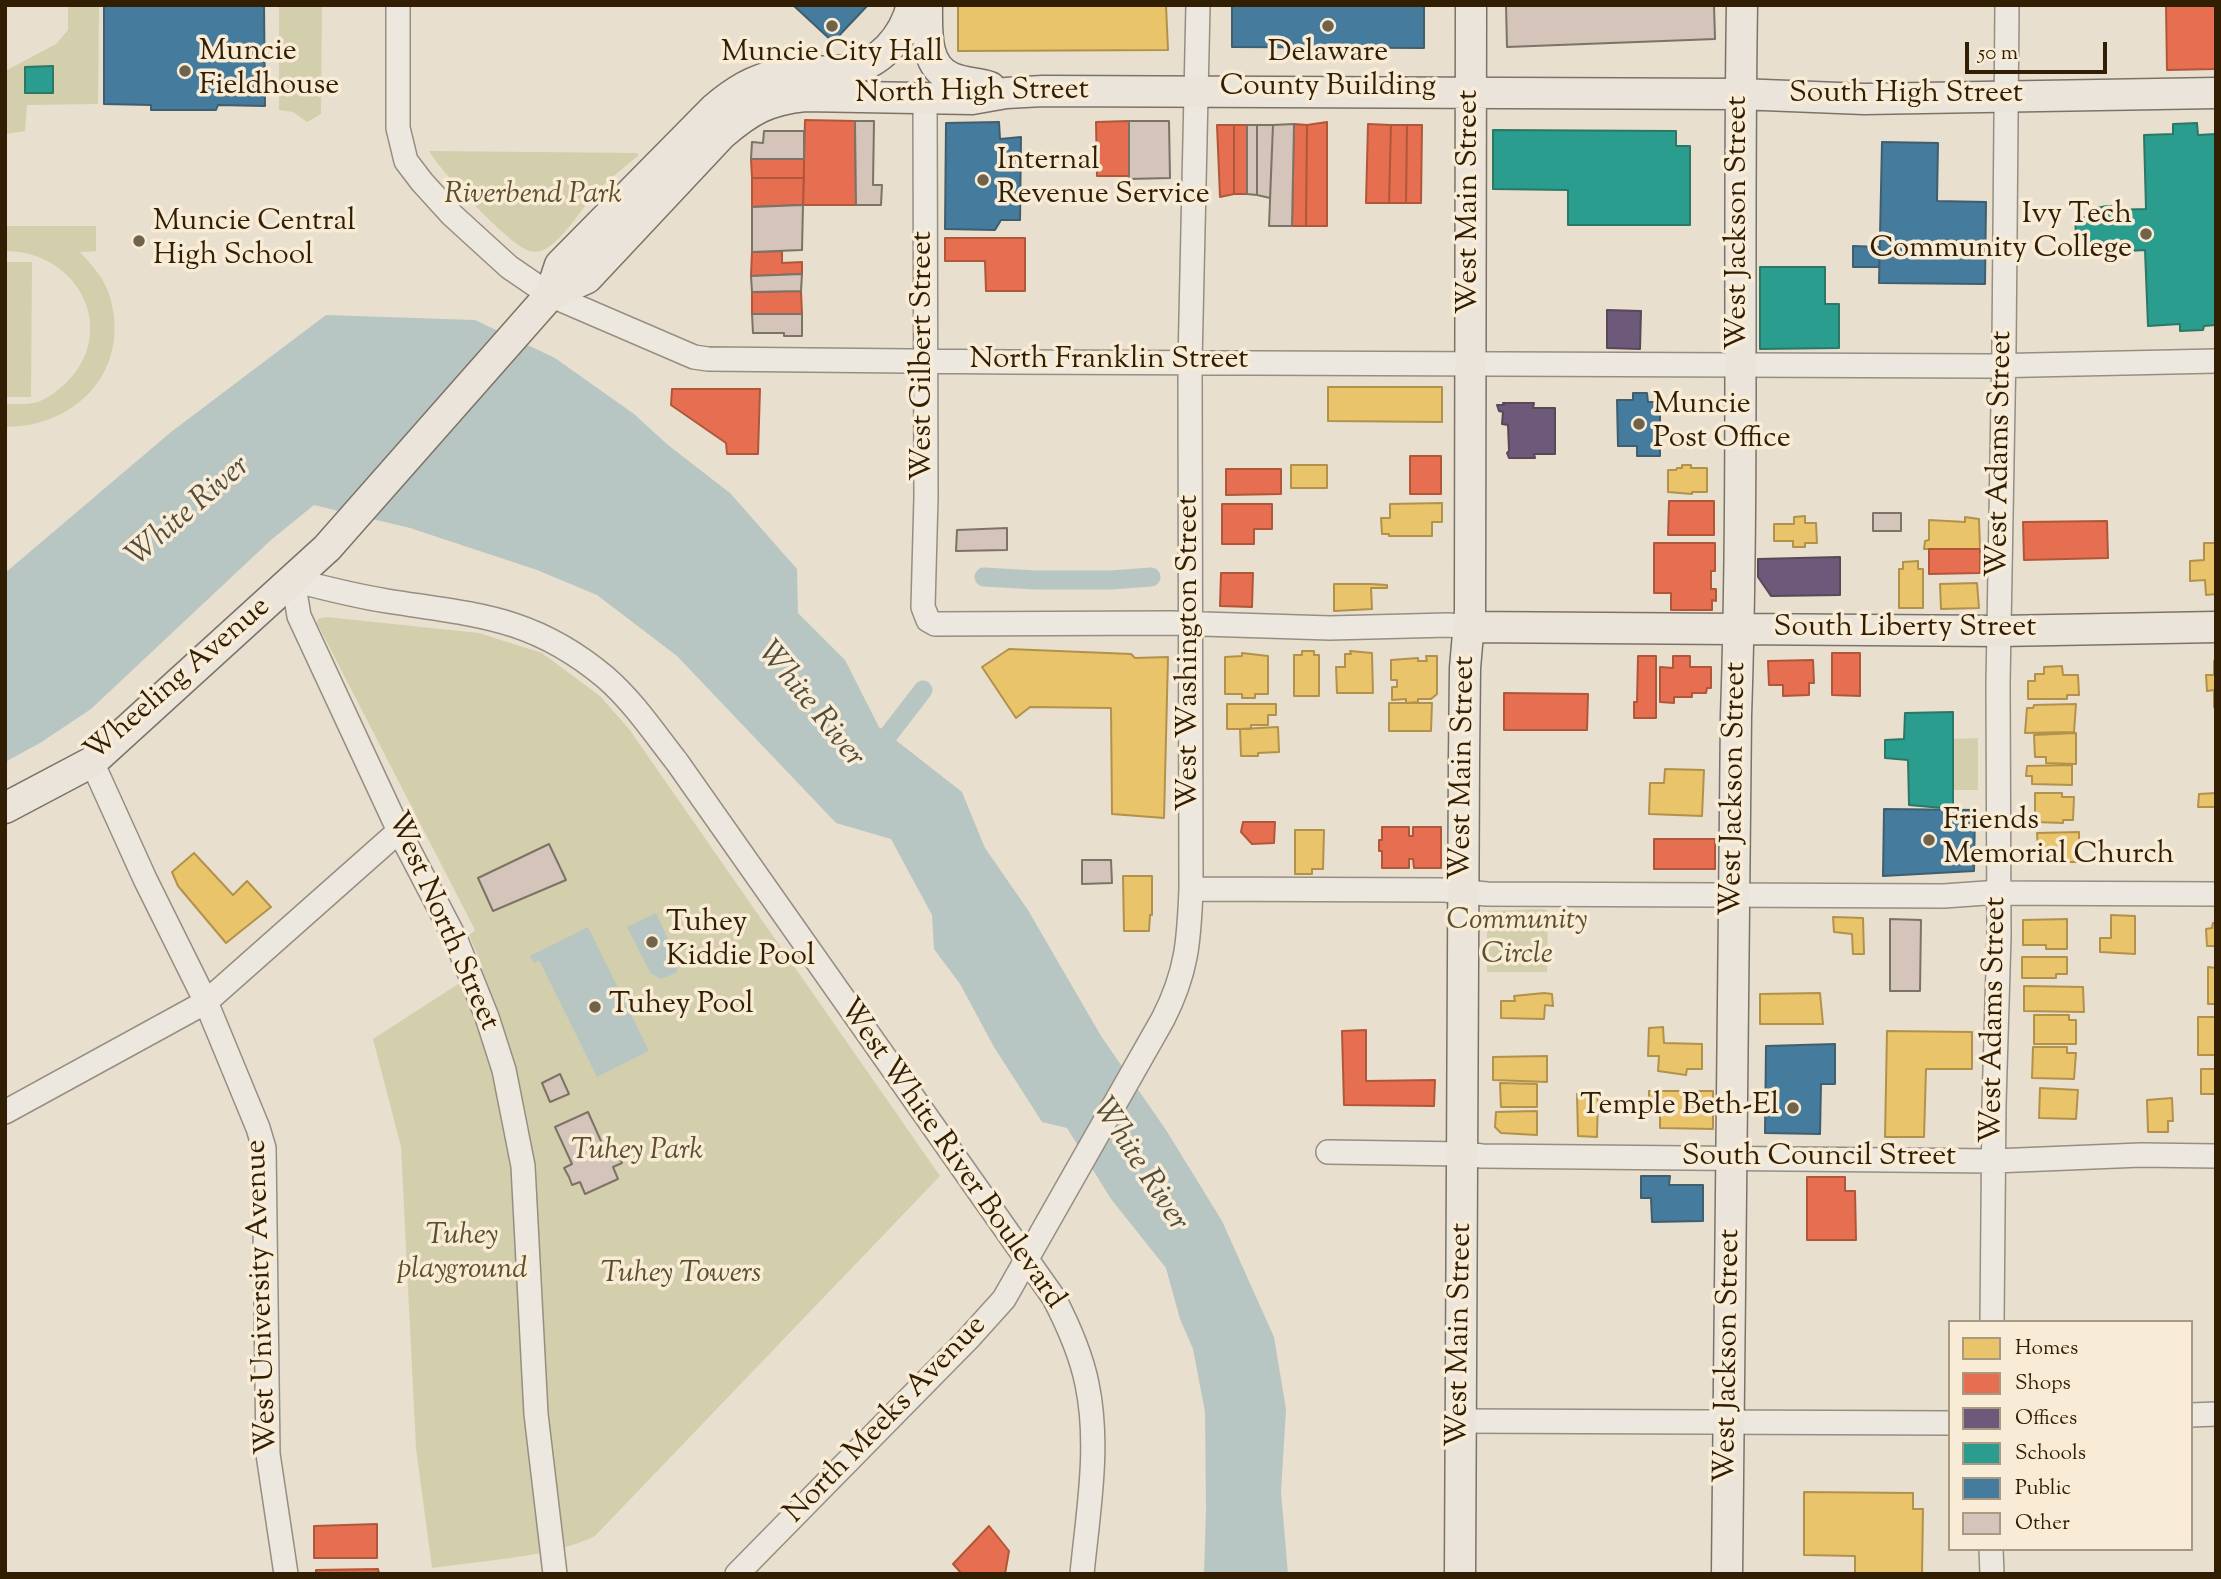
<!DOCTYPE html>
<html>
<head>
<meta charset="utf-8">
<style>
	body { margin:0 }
	#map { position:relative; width:2221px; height:1579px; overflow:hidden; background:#e9dfce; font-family:"Sorts Mill Goudy",serif }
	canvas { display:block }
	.frame { position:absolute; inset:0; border:7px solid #311e03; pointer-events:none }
	.legend { position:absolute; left:1948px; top:1320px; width:245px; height:231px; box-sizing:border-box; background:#f8ecd7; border:2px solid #a89a82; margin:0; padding:9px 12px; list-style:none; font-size:21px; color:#311e03 }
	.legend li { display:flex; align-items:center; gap:14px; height:35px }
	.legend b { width:35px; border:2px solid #a89a82 }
	.scale { position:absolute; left:1965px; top:42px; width:142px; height:32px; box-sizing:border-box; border:4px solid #311e03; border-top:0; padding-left:9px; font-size:21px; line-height:24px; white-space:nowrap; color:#311e03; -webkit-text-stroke:5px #f8ecd7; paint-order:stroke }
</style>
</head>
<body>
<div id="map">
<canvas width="2221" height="1579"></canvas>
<div class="frame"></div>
<ul class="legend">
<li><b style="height:19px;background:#e9c46a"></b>Homes</li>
<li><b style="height:19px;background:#e76f51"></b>Shops</li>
<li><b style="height:19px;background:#6d597a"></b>Offices</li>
<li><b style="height:19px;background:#2a9d8f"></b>Schools</li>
<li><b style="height:19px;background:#457b9d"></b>Public</li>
<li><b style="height:19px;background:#d4c4b9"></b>Other</li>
</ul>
<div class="scale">50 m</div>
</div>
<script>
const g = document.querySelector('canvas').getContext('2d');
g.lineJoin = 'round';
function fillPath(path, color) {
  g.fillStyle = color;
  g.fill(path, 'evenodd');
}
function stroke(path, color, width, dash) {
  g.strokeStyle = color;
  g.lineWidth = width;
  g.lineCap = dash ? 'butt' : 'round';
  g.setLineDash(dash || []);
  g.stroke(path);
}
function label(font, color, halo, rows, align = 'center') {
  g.font = font + ' "Sorts Mill Goudy",serif';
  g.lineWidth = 7;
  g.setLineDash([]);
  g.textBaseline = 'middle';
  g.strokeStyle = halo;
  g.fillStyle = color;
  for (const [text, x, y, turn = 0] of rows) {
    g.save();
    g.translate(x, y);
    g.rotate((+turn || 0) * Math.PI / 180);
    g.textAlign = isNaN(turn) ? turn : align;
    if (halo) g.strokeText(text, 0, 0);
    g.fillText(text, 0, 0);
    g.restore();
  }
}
fillPath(new Path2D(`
	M68 5H99L98 104 27 105 25 131 5 134V71L56 44 68 30Z
	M279 5H322L321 114 307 122 293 112 279 110Z
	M429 151 637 153 639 155C623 168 608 180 594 195 581 209 561 243 543 250 539 252 532 252 527 250 507 242 441 172 429 151Z
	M5 226H96V251L80 252C92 265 105 279 110 297 131 370 77 427 5 427V404C16 404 28 405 38 402 48 398 57 391 65 384 120 332 79 251 5 251Z
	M5 262H32L31 397H5Z
	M326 617 479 633 542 653 600 696 629 729 940 1176 595 1536C554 1557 479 1561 432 1568L416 1448 401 1147 373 1039 483 968 469 935 475 930 317 623 318 619Z
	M1978 738V790H1952L1953 739Z
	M1539 909 1548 910 1547 972H1487V911Z`), '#d3cfac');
fillPath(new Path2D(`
	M326 315 475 320 555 358 634 414 668 445 730 493 797 569 798 613 845 660 879 727 962 792 985 848 1028 910 1101 1036 1166 1130 1222 1221 1274 1337 1286 1409 1281 1492 1288 1574H1204L1206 1508 1205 1412 1193 1349 1180 1319 1166 1268 1111 1199 1067 1128 1042 1122 994 1047 960 984 934 949 932 915 891 839 836 823 677 656 597 595 537 570 410 528 314 505 271 540 91 709 40 743 5 762V573L171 432Z
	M656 913 679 963 676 973 661 979 651 974 627 927Z
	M588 927 649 1051 597 1077 539 960 534 963 530 956Z`), '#b7c6c3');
const homes = new Path2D(`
	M958 5H1166L1168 50 958 51Z
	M1328 387H1442V422L1328 421Z
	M1291 465H1327V488H1291Z
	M1682 465H1691V468H1707V492H1692V494L1668 492V470H1676L1677 468H1682Z
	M1442 503V522H1432V536H1389V534H1382L1381 518H1390V504Z
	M1805 516V523H1816L1817 543H1805V547H1793V541H1774V524H1794V517Z
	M1965 517 1979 519 1980 549H1924L1925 541 1929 540V520L1965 522Z
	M2204 543H2216V594L2206 595 2205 580 2190 581V561L2204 560Z
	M1918 561V569H1923V608H1899V569H1903V562Z
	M1977 583 1979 608 1941 609 1940 584Z
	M1334 584H1371L1387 585V588H1371L1372 609 1334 611Z
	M1009 649 1131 654 1135 658 1168 657 1164 818 1112 814 1111 708 1030 707 1016 718 982 667Z
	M1302 651H1314V655H1319V696H1294V655H1302Z
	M1350 651 1372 653 1373 693H1337L1336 667H1345V654H1351Z
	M1242 653 1268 656V694H1255V698H1242V694H1225V657L1242 656Z
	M1426 656H1437V694L1431 699H1418V702L1406 703V699L1392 700V687H1397V680H1391V660L1418 658V661H1427Z
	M2214 661H2216L2214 707V690L2207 691 2206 675H2214Z
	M2062 666 2063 675H2078L2079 695H2067V699H2028V681H2035V674H2044V667Z
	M1389 703H1432L1431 731H1389Z
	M1227 704H1276V715H1268V725H1251V729H1227Z
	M2076 704 2074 732 2025 733 2027 708H2033L2034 705Z
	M1278 727 1279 752 1258 753V756H1241L1240 729Z
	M2076 733V764L2046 763V757H2035L2034 735Z
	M2072 765V785L2032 784V776H2026L2027 766Z
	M1665 769 1704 770 1702 816 1649 814 1650 783H1664Z
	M2035 793H2062V797H2074L2073 820H2063V823L2035 822Z
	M2216 793V827L2215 807H2198L2199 794Z
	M1295 830H1324L1323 869H1312V874H1295Z
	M2079 832V862H2041L2042 848H2038L2037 833Z
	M194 853 233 895 247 881 271 907 226 943 178 886 172 872Z
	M1123 876H1152V915H1150L1149 931H1124Z
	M2111 915 2135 916V954L2100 952V938H2111Z
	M1833 917 1863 918 1864 954H1853L1852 934 1834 932Z
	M2067 919V949H2046V945H2023V920Z
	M2213 923H2216V946H2207L2206 929 2212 928Z
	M2022 957H2067V974H2056V978H2022Z
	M2208 967 2216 968V1004H2208Z
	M2024 986 2083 987 2084 1012 2024 1011Z
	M1544 993 1552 994 1553 1006 1545 1005 1544 1019 1501 1018V1001H1515L1514 996Z
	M1820 993 1823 1024H1760V994Z
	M2034 1015H2069V1020H2076V1044H2034Z
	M2198 1017H2216V1055H2198Z
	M1663 1027 1664 1043 1702 1044V1069H1687L1686 1075 1658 1071 1659 1056H1648L1649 1028Z
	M1887 1031 1972 1032V1069H1926L1924 1137H1885Z
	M2033 1047H2067V1053H2076L2074 1079 2032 1078Z
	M1547 1056V1082L1493 1080V1057Z
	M2201 1069H2216V1094H2201Z
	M1500 1083 1537 1084V1107H1501Z
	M2040 1088 2078 1090 2076 1119 2039 1118Z
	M1649 1091H1713V1129L1660 1128V1111L1649 1109Z
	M1577 1094H1598L1597 1137 1578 1136Z
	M2172 1098 2173 1121H2168V1132H2148L2147 1100Z
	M1537 1111V1135L1501 1133 1495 1127 1496 1112Z
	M1804 1492 1913 1493V1509H1923L1922 1574H1855V1556L1804 1555Z`);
fillPath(homes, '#e9c46a');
stroke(homes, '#b2924b', 2);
const shops = new Path2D(`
	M2166 5H2216V69L2167 70Z
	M805 120 855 121 856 205H803Z
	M1129 121 1130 176H1097L1096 122Z
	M1327 122V226H1306L1307 125Z
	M1294 124 1307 125 1306 226H1292Z
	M1368 124 1391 125 1389 203H1366Z
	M1217 125H1234V194L1220 197Z
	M1234 125H1247V194H1234Z
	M1391 125H1407L1406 203H1389Z
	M1407 125H1422L1421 203H1406Z
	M751 159H804V178H752Z
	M752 178H804L803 205 752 207Z
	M945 238H1025V291H986L985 261H945Z
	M782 251V263L802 262V274L751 276 752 252Z
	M801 291 802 314H752V292Z
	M672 389H760L758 454H727L726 443 671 405Z
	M1410 456H1441V494H1410Z
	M1226 469H1281V494L1226 495Z
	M1669 501H1714V535H1668Z
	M1222 504H1272V529H1254V544H1222Z
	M2107 521 2108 558 2024 560 2023 522Z
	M1654 543H1715V571H1711V589H1716V601L1712 600V610H1671V593H1654Z
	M1929 549H1980V573L1929 574Z
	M1221 573H1253L1252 607 1220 606Z
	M1832 653H1860V696L1832 695Z
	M1638 656H1656V718H1634V702H1637Z
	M1673 656H1690V667H1711V688H1707L1706 693H1692V697H1674V703L1660 702V667L1673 668Z
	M1813 660 1814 683H1809V695L1783 696V685H1769L1768 661Z
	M1504 693 1588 694 1587 730H1504Z
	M1243 822H1275L1274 843 1252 844 1241 832Z
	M1382 827H1409V836H1413V827H1441V868H1414L1413 859H1409V868H1382V851H1379V840H1382Z
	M1654 839H1715V869H1654Z
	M1366 1030V1081L1435 1080 1434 1106 1344 1105 1342 1031Z
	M1807 1177H1845V1191H1855L1856 1240H1807Z
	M377 1524V1558H314V1526Z
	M989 1526 1009 1551 1005 1574H962L953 1564Z
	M378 1569 379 1574H316V1570Z`);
fillPath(shops, '#e76f51');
stroke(shops, '#b0573a', 2);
const offices = new Path2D(`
	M1607 310 1641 311 1640 349 1607 348Z
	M1503 403H1534L1533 408H1555V454H1534L1535 458H1509L1507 453 1509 451 1508 425 1502 424 1503 412 1499 411 1497 405H1504Z
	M1840 557V595L1771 596 1758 577V559Z`);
fillPath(offices, '#6d597a');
stroke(offices, '#5b4756', 2);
const schools = new Path2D(`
	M53 66V93H25V67Z
	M2197 123 2198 135 2216 134V325L2204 326 2203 330 2180 331V324L2148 326 2145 250 2112 252V256L2096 257V251L2077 252 2075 218 2097 216 2096 208 2107 206H2111V210L2146 209 2144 135 2173 134V124Z
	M1493 130 1676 131V146H1690V225H1568V190L1493 189Z
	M1760 267H1825V304H1839V348L1760 349Z
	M1953 712V809L1909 805 1908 760 1885 758V740L1904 739 1905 713Z`);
fillPath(schools, '#2a9d8f');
stroke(schools, '#2c7765', 2);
const public = new Path2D(`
	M104 5H264L265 106 218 105 216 110H151V105L104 104Z
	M793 5H868L833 42Z
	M1232 5H1424V48L1232 47Z
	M999 122 1000 139 1021 137 1020 220H1001L995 230 945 229 946 123Z
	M1882 142 1938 143 1937 201 1986 202 1985 284 1879 283Z
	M1853 246 1880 247 1879 267H1853Z
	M1633 393H1647L1648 402H1660V456H1637V446H1618L1617 400H1633Z
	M1884 809 1975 810 1974 871 1883 876Z
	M1835 1044V1084H1821L1820 1134 1765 1133 1766 1046Z
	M1641 1176H1670L1669 1185H1703V1221L1652 1222 1651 1198H1641Z`);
fillPath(public, '#457b9d');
stroke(public, '#3f5f6f', 2);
stroke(new Path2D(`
	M984 577 1036 580H1111L1151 577
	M873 755 923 690`), '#b7c6c3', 19);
const building = new Path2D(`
	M1506 5H1714L1715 39 1507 47Z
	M855 121H874L873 185H882L881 205H856Z
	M1129 121H1169L1170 178 1129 179Z
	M1294 124 1292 226H1269L1273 125Z
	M1247 125H1257V195L1247 194Z
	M1257 125H1273L1270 198 1257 195Z
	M764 131H804V159H751L752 142 763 143Z
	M803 205 802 250 752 252V207Z
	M802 274 801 291 752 292 751 276Z
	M752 314H802V336H784V333H753Z
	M1873 513H1901V531H1873Z
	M1007 528V550L956 551 957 530Z
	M549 844 566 880 493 911 478 878Z
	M1082 860H1111L1112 883 1082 884Z
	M1890 919 1921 920 1920 991H1890Z
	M560 1074 569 1094 550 1102 542 1083Z
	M588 1112 605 1150 614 1146 622 1163 613 1167 618 1179 585 1194 580 1182 572 1185 569 1177 564 1168 572 1164 555 1127Z`);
fillPath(building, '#d4c4b9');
stroke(building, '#7c7367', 2);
const minor = new Path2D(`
	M398 5V128L406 161 422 182 452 215 509 267 550 295 694 357 708 359 1010 362 1986 366 2216 361
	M925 98 926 497 923 607 928 620 935 624 1171 623 1330 628 1448 625 1469 627
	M92 762 145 879 206 1002 258 1128 264 1148 268 1454 286 1574
	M1191 889 1444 890 1487 894 1716 895 1944 896 1986 893 2216 894
	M5 1112 206 1002 399 831
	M1328 1152 1464 1154 1482 1156 1994 1161 2141 1155 2216 1156
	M1992 1322 1994 1104 1999 936 1998 684 2004 347 2007 5
	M2191 1415 2216 1414
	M1460 1421 1950 1423
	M1991 1549 1992 1574
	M555 1574 536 1414 523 1166 504 1070 487 1017 456 940 399 831 299 616 293 580C324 588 355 596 387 601 475 615 532 616 605 677 633 701 654 733 677 762L1054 1298C1068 1325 1081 1354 1087 1384 1100 1446 1088 1512 1082 1574
	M737 1574 968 1339 1004 1299 1163 1019C1187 972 1189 941 1191 889L1190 363 1198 5`);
const major = new Path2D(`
	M927 5C927 30 924 67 952 78 964 83 977 83 990 87
	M550 295 587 278 722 134C750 110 767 100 805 96L972 99 1006 93 1043 91 1739 94 1864 99 2216 93
	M1469 627 1999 631 2216 627
	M5 808 92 762 327 548 550 295 560 265 714 109C734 92 754 79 781 74 802 70 825 73 846 70 880 65 904 37 912 5
	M1460 1574 1464 758 1465 668 1470 611 1471 5
	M1727 1574 1736 716C1744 479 1738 242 1742 5`);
stroke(minor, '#968e81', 26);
stroke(major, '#7c7367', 33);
stroke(minor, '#ece8df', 23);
stroke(major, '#eae4da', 30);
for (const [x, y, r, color] of [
	[832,26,7,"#71624a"],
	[1328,26,7,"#71624a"],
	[185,71,7,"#71624a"],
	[983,180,7,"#71624a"],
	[2146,234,7,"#71624a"],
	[139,241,7,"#71624a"],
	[1639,424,7,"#71624a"],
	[1929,840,7,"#71624a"],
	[652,942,7,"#71624a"],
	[595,1007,7,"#71624a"],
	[1793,1108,7,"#71624a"]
]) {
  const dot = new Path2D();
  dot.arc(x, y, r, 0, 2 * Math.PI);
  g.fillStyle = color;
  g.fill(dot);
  stroke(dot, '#f8ecd7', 2.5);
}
label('30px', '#311e03', '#f8ecd7', [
	["Muncie",199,54],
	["Fieldhouse",199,88],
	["Muncie City Hall",832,55,"center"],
	["Delaware",1328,55,"center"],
	["County Building",1328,89,"center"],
	["Internal",997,163],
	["Revenue Service",997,197],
	["Ivy Tech",2132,217,"right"],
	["Community College",2132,251,"right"],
	["Muncie Central",153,224],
	["High School",153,258],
	["Muncie",1653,407],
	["Post Office",1653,441],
	["Friends",1943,823],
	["Memorial Church",1943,857],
	["Tuhey",666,925],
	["Kiddie Pool",666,959],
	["Tuhey Pool",609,1007],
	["Temple Beth-El",1779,1108,"right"]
], 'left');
label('30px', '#311e03', '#f8ecd7', [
	["North High Street",972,94,-1],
	["South High Street",1906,96],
	["West Main Street",1471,202,-90],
	["West Jackson Street",1740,223,-90],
	["West Gilbert Street",925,356,-90],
	["North Franklin Street",1109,362],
	["West Adams Street",2002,454,-89],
	["South Liberty Street",1905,630],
	["West Washington Street",1191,653,-90],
	["Wheeling Avenue",179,681,-41],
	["West Main Street",1465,768,-89],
	["West Jackson Street",1736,789,-89],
	["West North Street",441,922,66],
	["West Adams Street",1996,1020,-89],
	["West White River Boulevard",950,1155,55],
	["South Council Street",1819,1159],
	["West University Avenue",264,1297,-92],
	["West Main Street",1462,1335,-89],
	["West Jackson Street",1730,1356,-89],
	["North Meeks Avenue",887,1421,-46]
]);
label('italic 30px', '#5c4f2d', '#f8ecd7', [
	["Riverbend Park",533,197],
	["Community",1517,923],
	["Circle",1517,957],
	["Tuhey Park",637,1153],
	["Tuhey",462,1238],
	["playground",462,1272],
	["Tuhey Towers",681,1276]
]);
label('italic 32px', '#534d3b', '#f8ecd7', [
	["White River",190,513,-41],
	["White River",809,706,51],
	["White River",1138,1166,57]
]);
</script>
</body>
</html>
